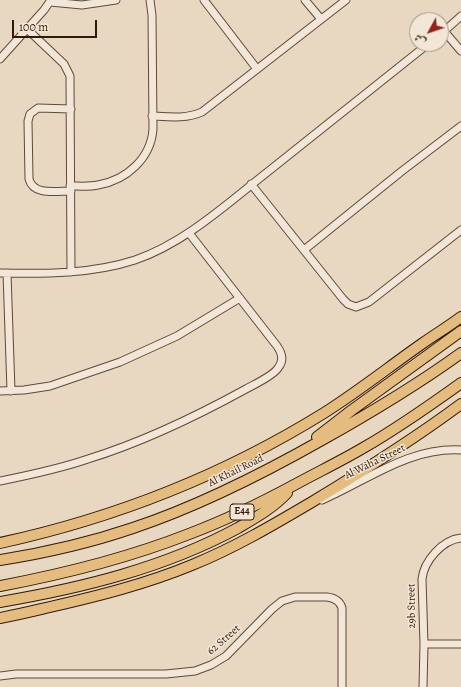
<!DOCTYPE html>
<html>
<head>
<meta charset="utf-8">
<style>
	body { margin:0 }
	#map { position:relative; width:461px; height:687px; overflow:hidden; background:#e9d8c1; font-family:Alegreya,Amiri,serif }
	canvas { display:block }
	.north { position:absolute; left:409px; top:12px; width:40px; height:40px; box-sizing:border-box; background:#f1e6d7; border:1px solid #a59483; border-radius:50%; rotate:230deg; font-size:11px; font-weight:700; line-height:16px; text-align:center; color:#341906 }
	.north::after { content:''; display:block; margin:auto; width:14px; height:18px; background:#8f2418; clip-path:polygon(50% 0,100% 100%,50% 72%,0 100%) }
	.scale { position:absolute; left:12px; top:20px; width:85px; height:18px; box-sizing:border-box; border:2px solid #341906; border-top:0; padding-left:5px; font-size:12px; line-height:14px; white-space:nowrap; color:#341906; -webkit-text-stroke:3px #f1e6d7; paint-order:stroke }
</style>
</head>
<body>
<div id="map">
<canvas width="461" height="687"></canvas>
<div class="north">ش</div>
<div class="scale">100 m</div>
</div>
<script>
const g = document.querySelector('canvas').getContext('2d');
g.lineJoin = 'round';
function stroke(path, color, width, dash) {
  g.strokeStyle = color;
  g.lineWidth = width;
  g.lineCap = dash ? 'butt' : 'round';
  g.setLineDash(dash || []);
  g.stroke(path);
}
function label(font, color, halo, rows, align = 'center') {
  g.font = font + ' Alegreya,serif';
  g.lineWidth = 3;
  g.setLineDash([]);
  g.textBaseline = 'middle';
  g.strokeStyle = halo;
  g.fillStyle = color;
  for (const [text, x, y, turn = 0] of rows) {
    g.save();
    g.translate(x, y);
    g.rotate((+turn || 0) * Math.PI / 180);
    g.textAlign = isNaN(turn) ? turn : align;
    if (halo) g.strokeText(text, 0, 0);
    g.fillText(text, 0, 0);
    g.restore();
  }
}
const minor = new Path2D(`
	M204 0 257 69
	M305 0 321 19
	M50 2 82 5 116 0
	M27 29 64 64 70 76 71 272
	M444 31 461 51
	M441 34 461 16
	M0 59 44 10 51 0
	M71 109 38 108 30 114 28 121 29 179C33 196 57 191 71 191
	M152 116C170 117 186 119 202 112L346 0
	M251 184 343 299 348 304 356 307 369 302 461 230
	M70 186C79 186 89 187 98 185 127 180 151 158 153 129L152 15 150 0
	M304 250 402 171 461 126
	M0 273C45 274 92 274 135 260 185 243 228 203 270 170 322 128 375 86 428 44
	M7 273 11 391
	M0 391 24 390 50 386 120 362 177 336 240 298
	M0 481C30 475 59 469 88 459 143 442 195 417 246 389 255 384 273 376 278 368 284 361 282 353 277 346L189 233
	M322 500C368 480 409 447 461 450
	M424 644H461
	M0 676 16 674H166L195 671 211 665 226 656 272 609 282 601 295 597H327C335 598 340 601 342 608V687
	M423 687 424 644 422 579C424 561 442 540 461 538`);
const highway = new Path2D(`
	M317 437 352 410 461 331
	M0 543C115 518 224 475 324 413 359 391 390 366 423 343 436 334 449 326 461 317
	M0 560C45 553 89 543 133 528 199 506 262 474 322 440 370 413 417 385 461 353
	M0 586C64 574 128 558 189 534 226 520 261 503 296 484 318 472 341 461 363 448 396 429 429 406 461 383
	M0 602C82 588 164 568 238 528 255 518 273 508 287 493
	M0 618C17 615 33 611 50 607 98 596 146 584 192 565 234 548 273 525 312 502 363 471 413 440 461 404`);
stroke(minor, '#614935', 9);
stroke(highway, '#341906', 12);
stroke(minor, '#f1e6d7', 7);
stroke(highway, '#e4bc80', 10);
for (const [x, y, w] of [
	[242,512,24]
]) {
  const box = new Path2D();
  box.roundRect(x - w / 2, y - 8, w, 16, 3);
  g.fillStyle = '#f1e6d7';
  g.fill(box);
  stroke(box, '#341906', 1);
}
label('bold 10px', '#341906', null, [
	["E44",242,512]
]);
label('11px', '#341906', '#f1e6d7', [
	["Al Waha Street",375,462,-26],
	["Al Khail Road",236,471,-26],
	["29b Street",412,606,-91],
	["62 Street",224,640,-41]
]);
</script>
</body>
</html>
